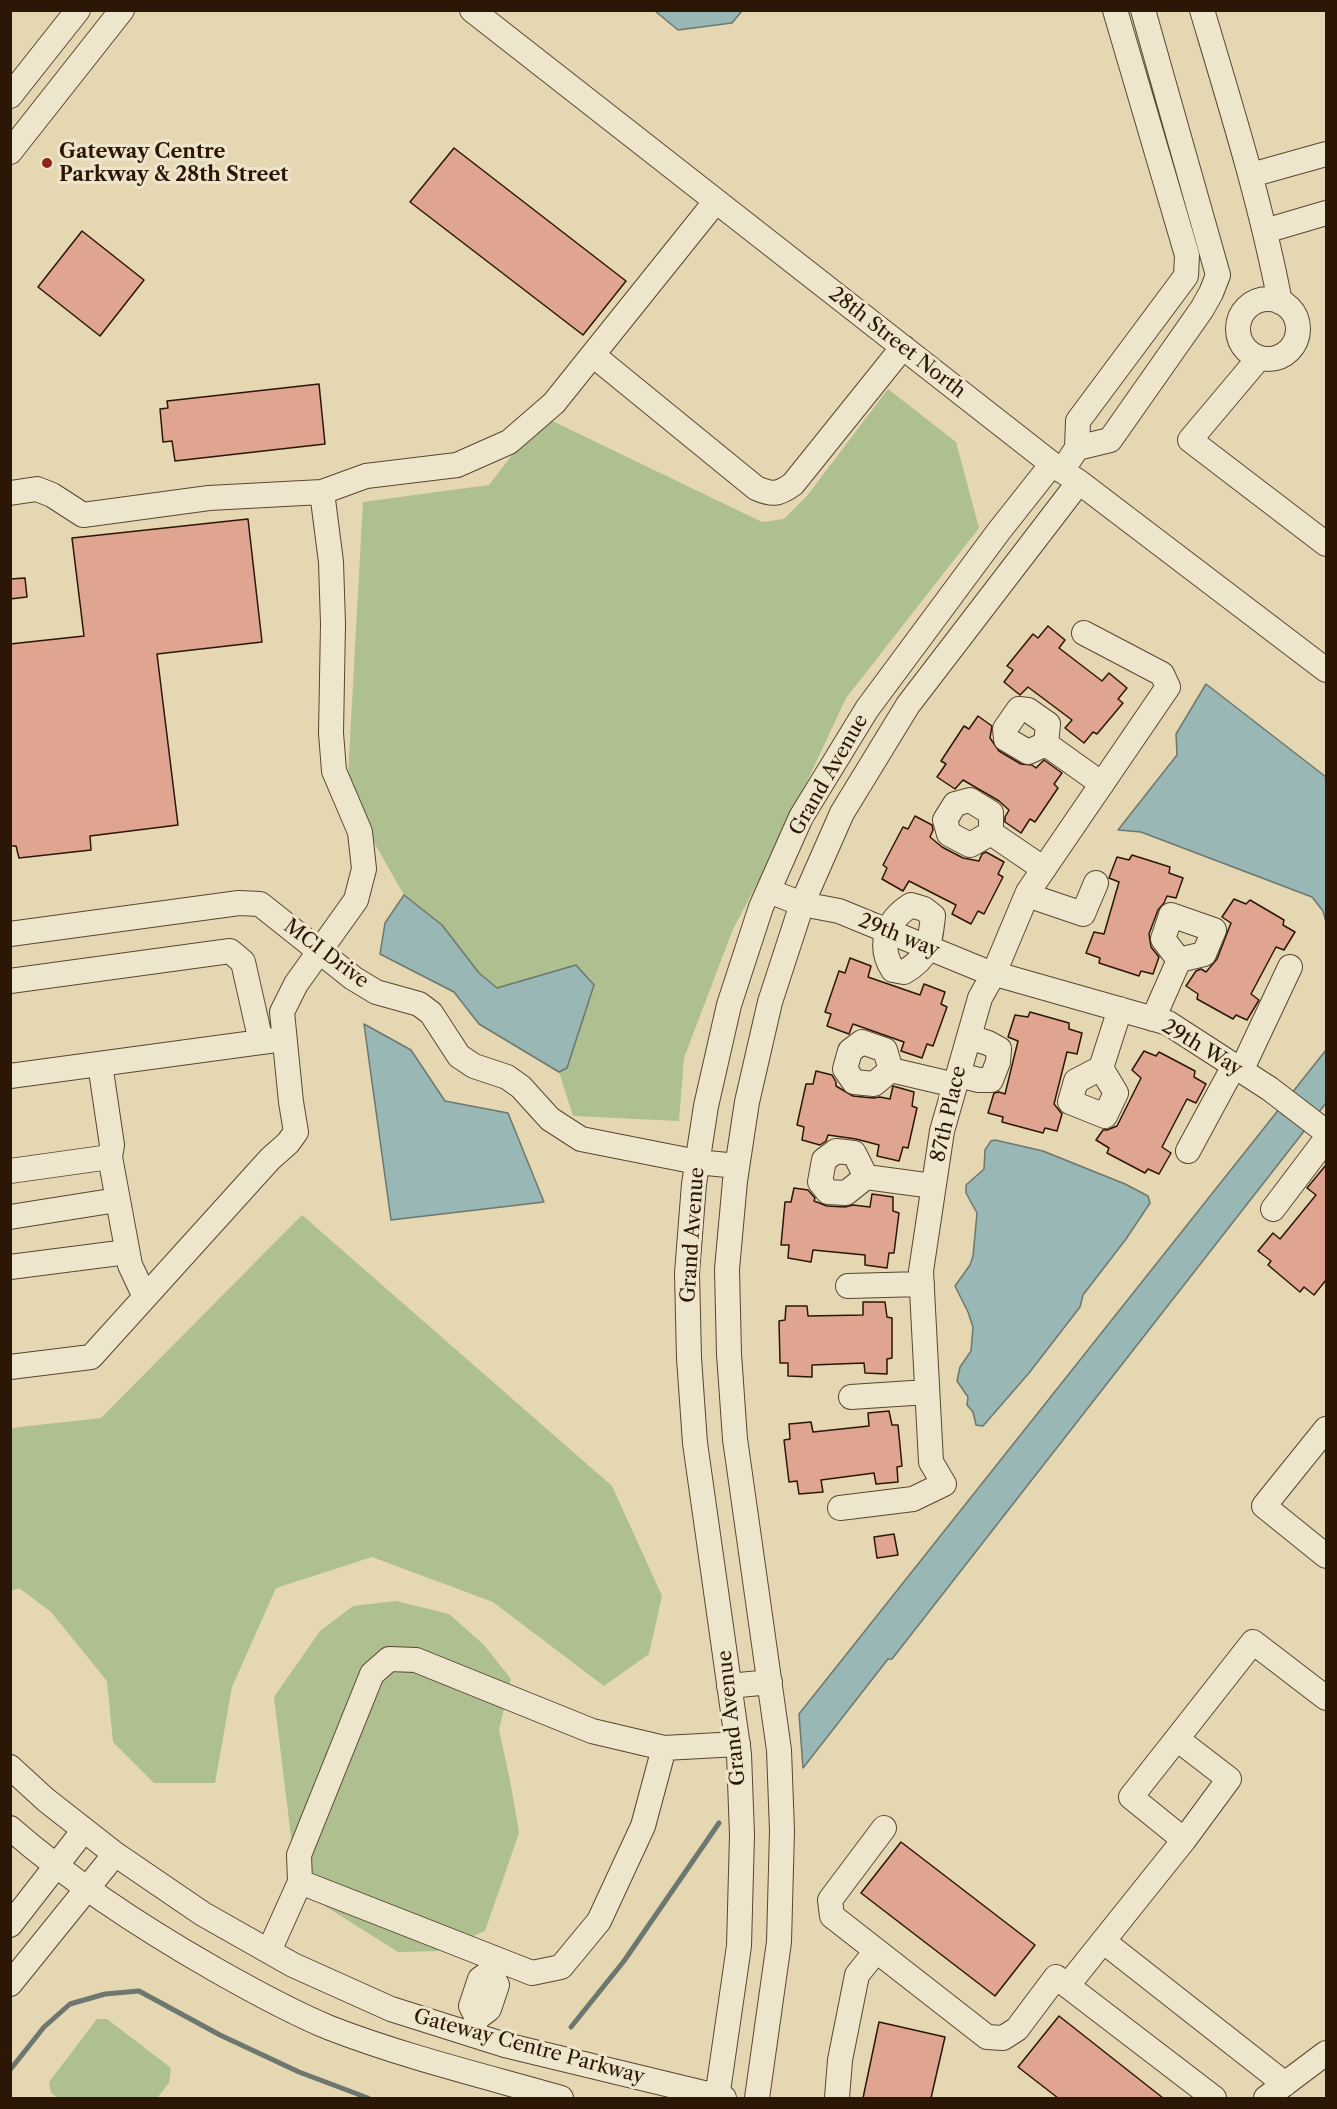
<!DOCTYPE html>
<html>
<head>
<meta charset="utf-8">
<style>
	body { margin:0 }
	#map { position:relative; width:1337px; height:2109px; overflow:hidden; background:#e4d7b1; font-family:"Libre Caslon Text",serif }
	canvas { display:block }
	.frame { position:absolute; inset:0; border:12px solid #2c1606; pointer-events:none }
</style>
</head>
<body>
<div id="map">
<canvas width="1337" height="2109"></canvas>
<div class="frame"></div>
</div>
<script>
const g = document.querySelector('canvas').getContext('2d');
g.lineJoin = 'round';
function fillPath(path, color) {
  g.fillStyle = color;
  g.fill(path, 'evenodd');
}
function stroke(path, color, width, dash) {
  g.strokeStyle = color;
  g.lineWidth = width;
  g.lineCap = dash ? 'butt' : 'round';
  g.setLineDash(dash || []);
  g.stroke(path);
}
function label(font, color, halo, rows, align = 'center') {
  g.font = font + ' "Libre Caslon Text",serif';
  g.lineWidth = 6;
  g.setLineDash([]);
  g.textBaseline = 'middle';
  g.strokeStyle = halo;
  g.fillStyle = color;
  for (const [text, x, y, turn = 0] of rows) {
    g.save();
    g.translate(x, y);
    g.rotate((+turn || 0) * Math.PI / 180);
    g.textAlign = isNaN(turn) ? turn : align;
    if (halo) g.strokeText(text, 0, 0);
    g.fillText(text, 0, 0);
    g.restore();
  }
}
fillPath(new Path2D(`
	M888 389 956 442 979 528 846 698 775 850 733 929 684 1058 679 1121 573 1116 559 1072 567 1068 576 965 497 988 479 973 442 925 404 895 347 795 363 502 489 485 542 416 762 522 784 519 807 496Z
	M302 1215 612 1486 662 1596 649 1654 604 1686 493 1602 372 1557 276 1588 232 1687 215 1783H154L113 1742 107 1681 51 1612 19 1588 11 1591V1428L101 1418Z
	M396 1601 449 1614 484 1645 511 1679 499 1730 510 1780 519 1833 485 1931 438 1951 398 1952 325 1906 295 1869 274 1697 320 1631 353 1606Z
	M97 2019H107L171 2068 169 2083 157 2098H58L51 2093 49 2082Z`), '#aebf90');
const water = new Path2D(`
	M655 11H742L732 23 678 30Z
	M1206 684 1326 777V922L1323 911 1312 897 1141 832 1118 830 1177 755 1176 734Z
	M404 895 442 925 479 973 497 988 576 965 594 985 567 1068 559 1072 479 1024 454 992 380 954 385 923Z
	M364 1024 411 1050 445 1101 508 1113 544 1202 391 1220Z
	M1326 1050V1103L892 1659H888L803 1768 799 1714Z
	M995 1140 1043 1151 1125 1184 1148 1196 1150 1203 1126 1239 1083 1295 1080 1307 1029 1373 983 1426 976 1425 973 1412 967 1405 968 1397 957 1381 960 1367 971 1351 973 1327 968 1312 955 1286 970 1265 973 1256 977 1213 966 1193V1185L984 1169 985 1150 991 1141Z`);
fillPath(water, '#98b7b5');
stroke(water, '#6d776f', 1.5);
stroke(new Path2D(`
	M571 2027 624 1961 719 1823
	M10 2070 44 2027 70 2004 105 1994 139 1991 220 2035 299 2072 368 2098`), '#6d776f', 5);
const building = new Path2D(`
	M454 148 626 281 583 335 410 202Z
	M82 231 144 280 100 336 38 287Z
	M319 384 325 444 175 461 172 441 163 442 160 409 168 408 167 401Z
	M248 519 262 642 157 654 178 825 90 836 91 850 19 858 16 846H10V644L84 636 72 538Z
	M25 578 27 597 10 599V579Z
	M1048 626 1065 640 1059 648 1102 681 1109 673 1127 688 1118 699 1123 703 1097 734 1093 732 1084 743 1065 728 1072 720 1028 687 1020 695 1004 682 1013 670 1007 666 1033 634 1038 638Z
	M978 716 992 726 990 738 999 751 1021 764 1032 765 1036 768 1044 760 1062 773 1054 784 1058 788 1035 822 1030 819 1021 833 1005 822V817L1009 810 999 801 963 780 955 789 937 777 946 764 941 761 964 726 969 729Z
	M915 816 932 825 933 830 930 837 942 847 963 858 979 861 982 854 986 852 1004 862 998 874 1003 877 984 914 978 911 971 924 952 914 956 905 909 881 903 891 882 879 887 868 883 865 903 827 908 829Z
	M1132 855 1170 867 1169 873 1183 878 1176 898 1167 896 1164 903 1158 910 1149 934 1151 947 1159 957 1153 974 1141 971 1139 976 1099 963 1100 958 1086 953 1094 932 1104 934 1119 882 1109 878 1117 857 1129 860Z
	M1234 899 1246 904 1250 900 1284 920 1283 925 1295 932 1284 950 1276 947 1251 994 1259 1000 1247 1020 1236 1015 1233 1019 1197 999 1198 994 1186 986 1196 971 1201 969 1206 972 1217 959 1231 923 1222 917Z
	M850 958 871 966 868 977 920 995 924 984 945 992 941 1004 947 1007 933 1046 927 1044 922 1058 901 1051 904 1042 867 1029 853 1024 849 1034 827 1026 831 1014 825 1012 839 971 845 973Z
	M1030 1012 1069 1023V1029L1082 1033 1077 1054 1067 1052 1054 1104 1062 1114 1057 1131 1045 1128 1043 1133 1002 1122 1003 1117 988 1113 994 1093 999 1092 1005 1094 1018 1041 1008 1037 1015 1015 1028 1017Z
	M1144 1051 1156 1056 1159 1052 1195 1071 1194 1077 1206 1084 1196 1103 1187 1099 1162 1147 1171 1153 1159 1174 1148 1169 1145 1173 1107 1153 1109 1148 1096 1140 1103 1130H1107L1117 1126 1141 1078 1132 1070Z
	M816 1071 832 1075 836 1082V1086L853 1096 873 1098 880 1097 890 1099 893 1086 914 1092 912 1106 917 1108 908 1148 903 1147 899 1161 877 1156 879 1145 856 1139 828 1135 826 1141 820 1145 802 1140 804 1127 797 1125 806 1084H813Z
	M1326 1165V1280L1314 1295 1304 1287 1300 1292 1268 1265 1271 1261 1258 1251 1273 1233 1280 1239 1316 1195 1307 1188Z
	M794 1188 808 1190 815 1198 814 1201 827 1206 845 1207 853 1205 870 1207 872 1194 893 1197V1211L899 1213 894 1253H889L887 1268 865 1265V1255L813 1250 811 1262 788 1258 789 1245H781L785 1202H791Z
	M863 1302H885L887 1317 892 1318V1358L887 1359V1374L865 1373 864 1363 812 1365V1377L788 1376V1363H780L779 1321 785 1320 786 1306H807L808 1316 863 1315Z
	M889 1411 892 1425H898L902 1466 897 1467 898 1482 876 1484 874 1473 821 1480 823 1492 799 1494 797 1481 789 1482 784 1440 790 1439 789 1424 811 1422 813 1432 869 1426 868 1413Z
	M894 1534 898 1555 877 1558 874 1537Z
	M901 1842 1035 1945 995 1996 861 1893Z
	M1059 2016 1163 2098H1058L1018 2067Z
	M879 2022 945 2037 931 2098H863Z`);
fillPath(building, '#dfa590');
stroke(building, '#2c1606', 1.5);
const minor = new Path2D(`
	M472 10 1052 464 1079 482 1326 670
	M1202 10C1231 107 1261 203 1280 302
	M10 96 78 10
	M10 152 122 10
	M1251 175 1326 154
	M1265 231 1326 213
	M1238 329a30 30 0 1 1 60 0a30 30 0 1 1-60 0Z
	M593 355 756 488C772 495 778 495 793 484L903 347
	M1259 358 1190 440 1326 544
	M1077 448 1110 440 1202 309 1211 293 1218 275 1143 10
	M1062 471 1077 448 1078 421 1186 276 1187 255 1115 10
	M10 493 37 489 52 495 83 515 209 498 322 492
	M1046 744 1048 724 1028 710 1019 709 1005 729 1006 739 1028 752 1046 744 1102 784
	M991 833V813L970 800 955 804 945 820 949 834 970 845 991 833 1044 869
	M769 891 802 904 839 911 985 971 1168 1023 1270 1089 1326 1132
	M1027 895 1083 914 1096 883
	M911 905 924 909 933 916C930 943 929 958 904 972L893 970C877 945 887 920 911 905Z
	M1171 915 1214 930 1204 954 1179 960 1163 939Z
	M10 934 239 903 260 904 353 978 376 992 419 1004 431 1013 459 1056 474 1066 507 1077 521 1087 550 1119 581 1139 697 1162 737 1166
	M10 981 230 951 243 962 261 1042
	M1153 1019 1179 960
	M862 1042 885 1050 891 1070 874 1084 854 1082 845 1069 850 1051Z
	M100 1064 112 1145 110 1157 130 1265 145 1297
	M1101 1068 1116 1093 1105 1116 1070 1102 1076 1081 1101 1068 1120 1009
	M891 1070 955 1085
	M1241 1071 1290 967
	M958 1075 979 1080H991L998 1062 999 1049 988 1043 969 1037
	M10 1076 276 1040
	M1188 1151 1234 1066
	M10 1171 110 1157
	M866 1177 854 1153 836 1151 824 1160 820 1182 828 1192 846 1193 866 1177 933 1186
	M1273 1209 1326 1139
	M10 1217 117 1200
	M10 1267 127 1252
	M848 1286 922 1284
	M10 1367 91 1357 270 1159 288 1143 296 1132 291 1102 282 1012 296 984 356 900 364 869 360 832 334 771 331 733 333 624 331 562 322 492 366 476 457 465 509 442 554 403 716 201
	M851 1397 927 1392
	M1326 1429 1264 1506 1326 1556
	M840 1508 913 1499 944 1484 931 1462 921 1271 942 1131 980 998 994 973 1028 892 1168 687 1162 674 1084 633
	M729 1686 770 1682
	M1177 1739 1229 1779 1184 1840
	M664 1748 643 1826 599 1921 561 1967 532 1973 300 1882 299 1855 372 1674 389 1659 416 1660 592 1731 664 1748 738 1744
	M10 1767 46 1800 115 1854 203 1914 293 1965 391 2009 505 2045 724 2098
	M10 1828C73 1883 144 1929 216 1970 253 1991 291 2012 330 2028 405 2057 484 2076 561 2098
	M884 1828 830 1900 832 1916 987 2037 1003 2038 1017 2029 1056 1977 1214 2098
	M10 1925 84 1830
	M1103 1941 1285 2084
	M269 1951 300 1882
	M10 1984 115 1854
	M1068 1985 1184 1840 1131 1797 1253 1642 1326 1698
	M477 2018 471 2006 480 1979 490 1972 494 1958
	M472 2034 477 2018 489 2009 497 1985 490 1972
	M717 2098 739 1946 742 1835 739 1754 695 1443 689 1358 687 1273 694 1184 706 1106 729 1005 761 907 801 817 867 709 999 531 1052 464
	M757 2098 779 1942 782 1831 779 1750 735 1439 729 1354 727 1269 735 1181 747 1102 770 1002 802 904 842 813 908 705 1079 482
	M837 2098 840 2060 857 1975 876 1951
	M1266 2098 1326 2053`);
stroke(minor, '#5a4631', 26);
stroke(minor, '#ede5cc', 24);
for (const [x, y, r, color] of [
	[47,163,6,"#8f2418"]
]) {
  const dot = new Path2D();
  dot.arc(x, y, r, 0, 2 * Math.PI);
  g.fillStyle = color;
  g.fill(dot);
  stroke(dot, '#ede5cc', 2);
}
label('bold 20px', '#2c1606', '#ede5cc', [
	["Gateway Centre",59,152],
	["Parkway & 28th Street",59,175]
], 'left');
label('20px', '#2c1606', '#ede5cc', [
	["28th Street North",897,343,38],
	["Grand Avenue",829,775,-60],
	["29th way",899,936,22],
	["MCI Drive",326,954,37],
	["29th Way",1202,1048,31],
	["87th Place",949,1114,-77],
	["Grand Avenue",693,1235,-86],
	["Grand Avenue",732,1718,-96],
	["Gateway Centre Parkway",529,2047,15]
]);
</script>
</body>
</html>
